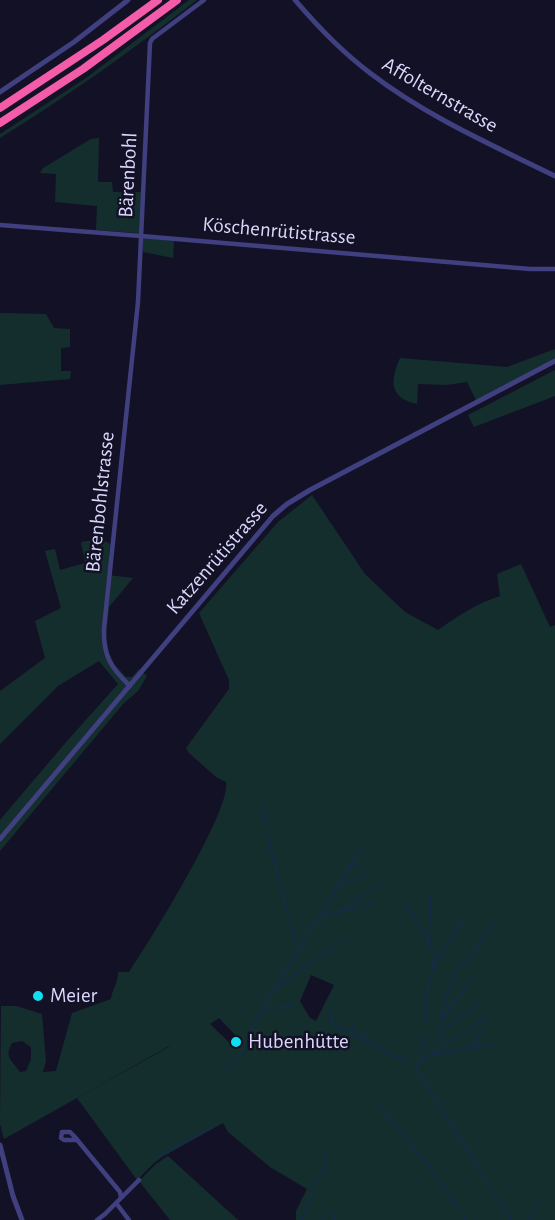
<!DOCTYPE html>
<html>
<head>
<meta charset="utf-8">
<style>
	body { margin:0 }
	canvas { display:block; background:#131125 }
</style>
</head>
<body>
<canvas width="555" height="1220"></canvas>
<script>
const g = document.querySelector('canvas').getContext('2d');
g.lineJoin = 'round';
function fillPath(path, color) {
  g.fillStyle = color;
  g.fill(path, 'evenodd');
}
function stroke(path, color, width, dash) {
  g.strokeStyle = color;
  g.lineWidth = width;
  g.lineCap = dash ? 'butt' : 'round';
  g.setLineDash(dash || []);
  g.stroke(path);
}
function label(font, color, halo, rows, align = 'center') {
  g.font = font + ' "Alegreya Sans",sans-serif';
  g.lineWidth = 5;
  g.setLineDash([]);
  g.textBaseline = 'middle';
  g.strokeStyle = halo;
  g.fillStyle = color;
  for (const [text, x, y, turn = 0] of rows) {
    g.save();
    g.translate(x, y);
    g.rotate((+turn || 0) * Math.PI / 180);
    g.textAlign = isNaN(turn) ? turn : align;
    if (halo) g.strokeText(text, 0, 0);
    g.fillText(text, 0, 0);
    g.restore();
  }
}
fillPath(new Path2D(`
	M189 0H197C134 49 68 96 0 138V134L86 78Z
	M99 138 98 182H112L113 192H141L139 233 96 230 97 206 55 202 56 174 40 173 43 168 91 139Z
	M143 238 174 241 173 258 143 252Z
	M0 313 46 314 54 328 70 329V347L61 348V371H71L70 379 0 385Z
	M555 349V359L476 400 467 382 447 385 418 384 417 404C389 398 390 381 400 358L507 367Z
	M555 370V396L474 427 468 415Z
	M312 495 365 574 405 612 438 630C458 616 477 603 500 596L497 574 521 564 550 627 555 625V1220H296V1211L307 1189 270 1167 228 1132 223 1123 162 1157 154 1163 137 1180 77 1098 167 1048 171 1045 4 1139 0 1124 1 1006H16L42 1014 46 1061 43 1072 56 1071 72 1013 111 999C112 989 118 985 118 972H129C148 944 232 809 226 782L216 777 189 753 186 748 229 689V680L199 613 278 522ZM311 975 334 985 316 1021 310 1018 300 1001ZM219 1018 242 1042 236 1049 210 1024ZM22 1041 31 1047V1059L26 1071 20 1072C11 1059 4 1058 12 1043Z
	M94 540H103L110 544 108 575 133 578 109 607 106 638 109 653 114 664 126 677H132L139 669 147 676 138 691 123 704 0 851V820L67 741 118 684 99 661 58 686 0 744V691L45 658 35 621 61 608 45 551 55 549 60 570 85 563 81 542Z
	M168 1156 238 1220H170L139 1181 156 1164Z`), '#142e2d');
stroke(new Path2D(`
	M263 805 266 829
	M267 834 288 915
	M350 868 361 865
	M339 885 367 875
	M407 905 429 942 434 955 432 973 427 991 426 1023
	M339 912 384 882
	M320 916 372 904
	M289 919 296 944
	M429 940 431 896
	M433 968 464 918
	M275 989 312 962 345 939
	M264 1008 294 1007
	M329 1009 333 1024 408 1063
	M445 1015 473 977
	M489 1016 417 1064V1069L491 1189
	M443 1030 481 1002
	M352 1032V1024
	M247 1040 258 1015 362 847
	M364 1040 366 1029
	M442 1046C438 1020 447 994 456 970L458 967 466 962 494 923
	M471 1048 481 1031
	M433 1055 491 1044
	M422 1061 426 1032
	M221 1072 239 1057 244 1046
	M379 1106 433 1172 460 1211
	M159 1156 211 1128
	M312 1188 324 1170 327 1154
	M493 1193 511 1220
	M463 1216 465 1220
	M302 1220 308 1207 311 1194
	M323 1220 325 1215
	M335 1220V1212
	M530 1220 537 1203`), '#142b4c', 1.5);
stroke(new Path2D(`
	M0 225 141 236 530 269H555
	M130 686C110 667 103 655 104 628L138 302 150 43 152 39 204 0
	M77 1140H64L61 1138 62 1132H70L74 1136 120 1192 121 1198
	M116 1203 129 1220
	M97 1220 105 1214 139 1180`), '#403f80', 4.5);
stroke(new Path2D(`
	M295 0C318 27 342 52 370 73 426 116 492 145 555 176
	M0 92 74 42 128 0
	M0 839 273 516 287 504 310 490 555 361
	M0 1145 13 1196 22 1220`), '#403f80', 5);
stroke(new Path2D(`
	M0 108 103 40 158 0
	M0 123 83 69 177 0`), '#f45ba9', 8);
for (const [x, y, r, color] of [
	[38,996,6,"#11dfef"],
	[236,1042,6,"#11dfef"]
]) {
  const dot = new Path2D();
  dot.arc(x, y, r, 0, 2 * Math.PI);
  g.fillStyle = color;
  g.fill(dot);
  stroke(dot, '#131125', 2);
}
label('21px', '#dad7fc', '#131125', [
	["Affolternstrasse",440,95,30],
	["Bärenbohl",128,175,-87],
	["Köschenrütistrasse",279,231,5],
	["Bärenbohlstrasse",100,502,-84],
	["Katzenrütistrasse",217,558,-49]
]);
label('21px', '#dad7fc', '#131125', [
	["Meier",50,996],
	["Hubenhütte",248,1042]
], 'left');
</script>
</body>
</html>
